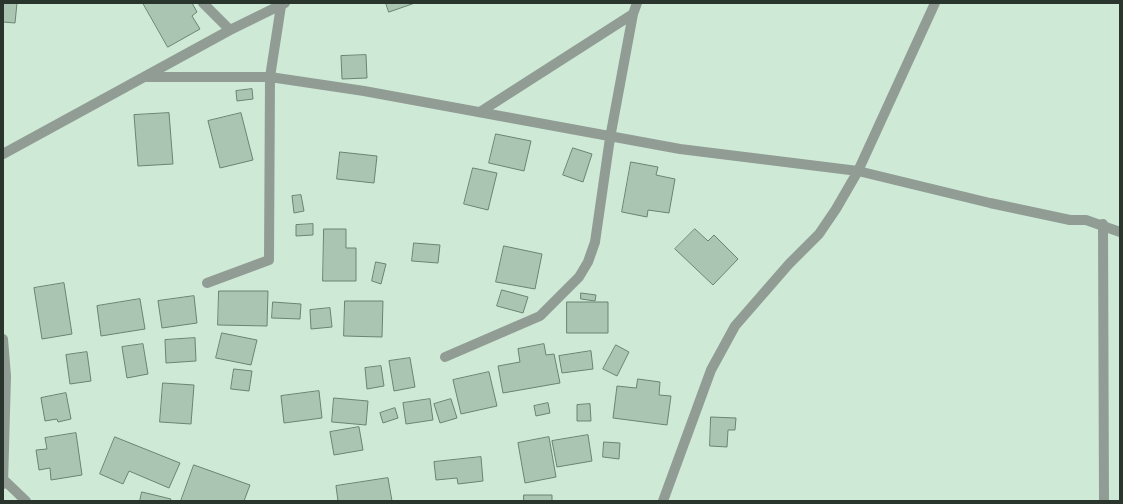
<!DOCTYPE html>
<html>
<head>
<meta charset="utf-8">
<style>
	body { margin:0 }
	#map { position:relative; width:1123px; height:504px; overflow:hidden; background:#ceead6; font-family:Ubuntu,sans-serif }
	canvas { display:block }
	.frame { position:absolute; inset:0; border:4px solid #2a352e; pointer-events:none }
</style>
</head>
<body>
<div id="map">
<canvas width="1123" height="504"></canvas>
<div class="frame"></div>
</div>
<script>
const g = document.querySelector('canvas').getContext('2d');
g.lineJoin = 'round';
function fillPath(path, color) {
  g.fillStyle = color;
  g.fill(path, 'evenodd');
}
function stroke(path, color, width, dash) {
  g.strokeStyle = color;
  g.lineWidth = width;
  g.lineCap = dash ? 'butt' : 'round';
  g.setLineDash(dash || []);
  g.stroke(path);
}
const building = new Path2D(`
	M3 3H17L15 23 3 22Z
	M143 3H192L197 12 192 16 200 29 168 47Z
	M386 3H415L389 12Z
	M366 55 367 78 342 79 341 56Z
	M252 89 253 99 237 101 236 91Z
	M169 113 173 164 138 166 134 115Z
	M241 113 253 160 220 168 208 121Z
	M496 134 531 141 524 171 489 163Z
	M573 148 592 154 583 182 563 175Z
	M340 152 377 156 374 183 337 179Z
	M631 162 658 167 656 175 675 179 669 213 648 210 647 217 622 212Z
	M473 168 497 173 488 210 464 204Z
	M301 195 304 211 294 213 292 196Z
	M313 224V235L296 236V225Z
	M324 229H346V248H356V281H323Z
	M695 229 708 241 714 235 738 259 713 285 675 249Z
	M414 243 440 245 438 263 412 261Z
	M504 246 542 254 535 289 496 282Z
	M376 262 386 264 381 284 372 281Z
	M64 283 72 334 42 339 34 288Z
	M502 290 528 297 523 313 497 306Z
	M219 291H268L267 326 218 325Z
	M581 293 596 295 595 301 581 299Z
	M194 296 197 323 162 328 158 301Z
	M140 299 145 329 101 336 97 306Z
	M345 301H383L382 337 344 336Z
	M273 302 301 304 300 319 272 318Z
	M567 302H608V333H567Z
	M330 308 332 327 311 329 310 310Z
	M222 333 257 340 251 365 216 358Z
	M195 338 196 361 166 363 165 340Z
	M143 344 148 374 127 378 122 347Z
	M544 344 546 355 554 354 560 383 503 393 498 366 520 362 518 349Z
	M616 345 629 352 617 376 603 369Z
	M591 351 593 369 562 373 559 356Z
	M87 352 91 381 70 384 66 355Z
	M410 358 415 387 394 391 389 361Z
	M381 366 384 386 367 389 365 368Z
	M234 369 252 371 249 391 231 389Z
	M489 372 497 406 461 414 453 380Z
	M638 379 660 382 659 395 671 396 667 425 613 418 617 386 636 388Z
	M163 383 194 385 191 424 160 422Z
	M319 391 322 418 284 423 281 396Z
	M66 393 71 419 58 422 57 419 45 421 41 398Z
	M334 398 368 401 366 425 332 422Z
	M430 399 433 420 406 424 403 403Z
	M451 399 457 418 440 423 434 404Z
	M548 403 550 413 536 416 534 406Z
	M590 404 591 421H577V405Z
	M395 408 398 418 383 423 380 413Z
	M711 417 736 418 735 430H728L727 447 710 446Z
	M359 427 363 450 334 455 330 432Z
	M76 433 82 475 51 480 50 468 39 470 36 450 47 449 45 438Z
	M588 435 592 461 557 467 552 441Z
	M115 437 180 463 169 488 129 471 123 484 100 474Z
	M549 437 556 477 525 483 518 443Z
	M604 442 620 443 619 459 603 457Z
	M481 457 483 481 458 484 457 478 436 480 434 462Z
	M194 465 250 485 244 501H181Z
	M388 478 392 501H338L336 486Z
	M142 492 171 499 170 501H140Z
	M524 495H552V501H524Z`);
fillPath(building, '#aac5b1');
stroke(building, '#6a8472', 1);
stroke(new Path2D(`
	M203 3 230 30
	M146 77H270L364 91 680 149 858 171 990 203 1070 220H1086L1120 232
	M480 112 633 14
	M3 154 230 30 285 3
	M1103 224 1104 501
	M207 283 269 260 270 77 281 6
	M3 339 6 376 3 484
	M445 357 540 316 579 277 588 262 595 242 610 138 633 14 637 3
	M4 480 26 501
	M663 501 711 370 735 326 789 264 819 234 836 209 858 171 935 3`), '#919d94', 10);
</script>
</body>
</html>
